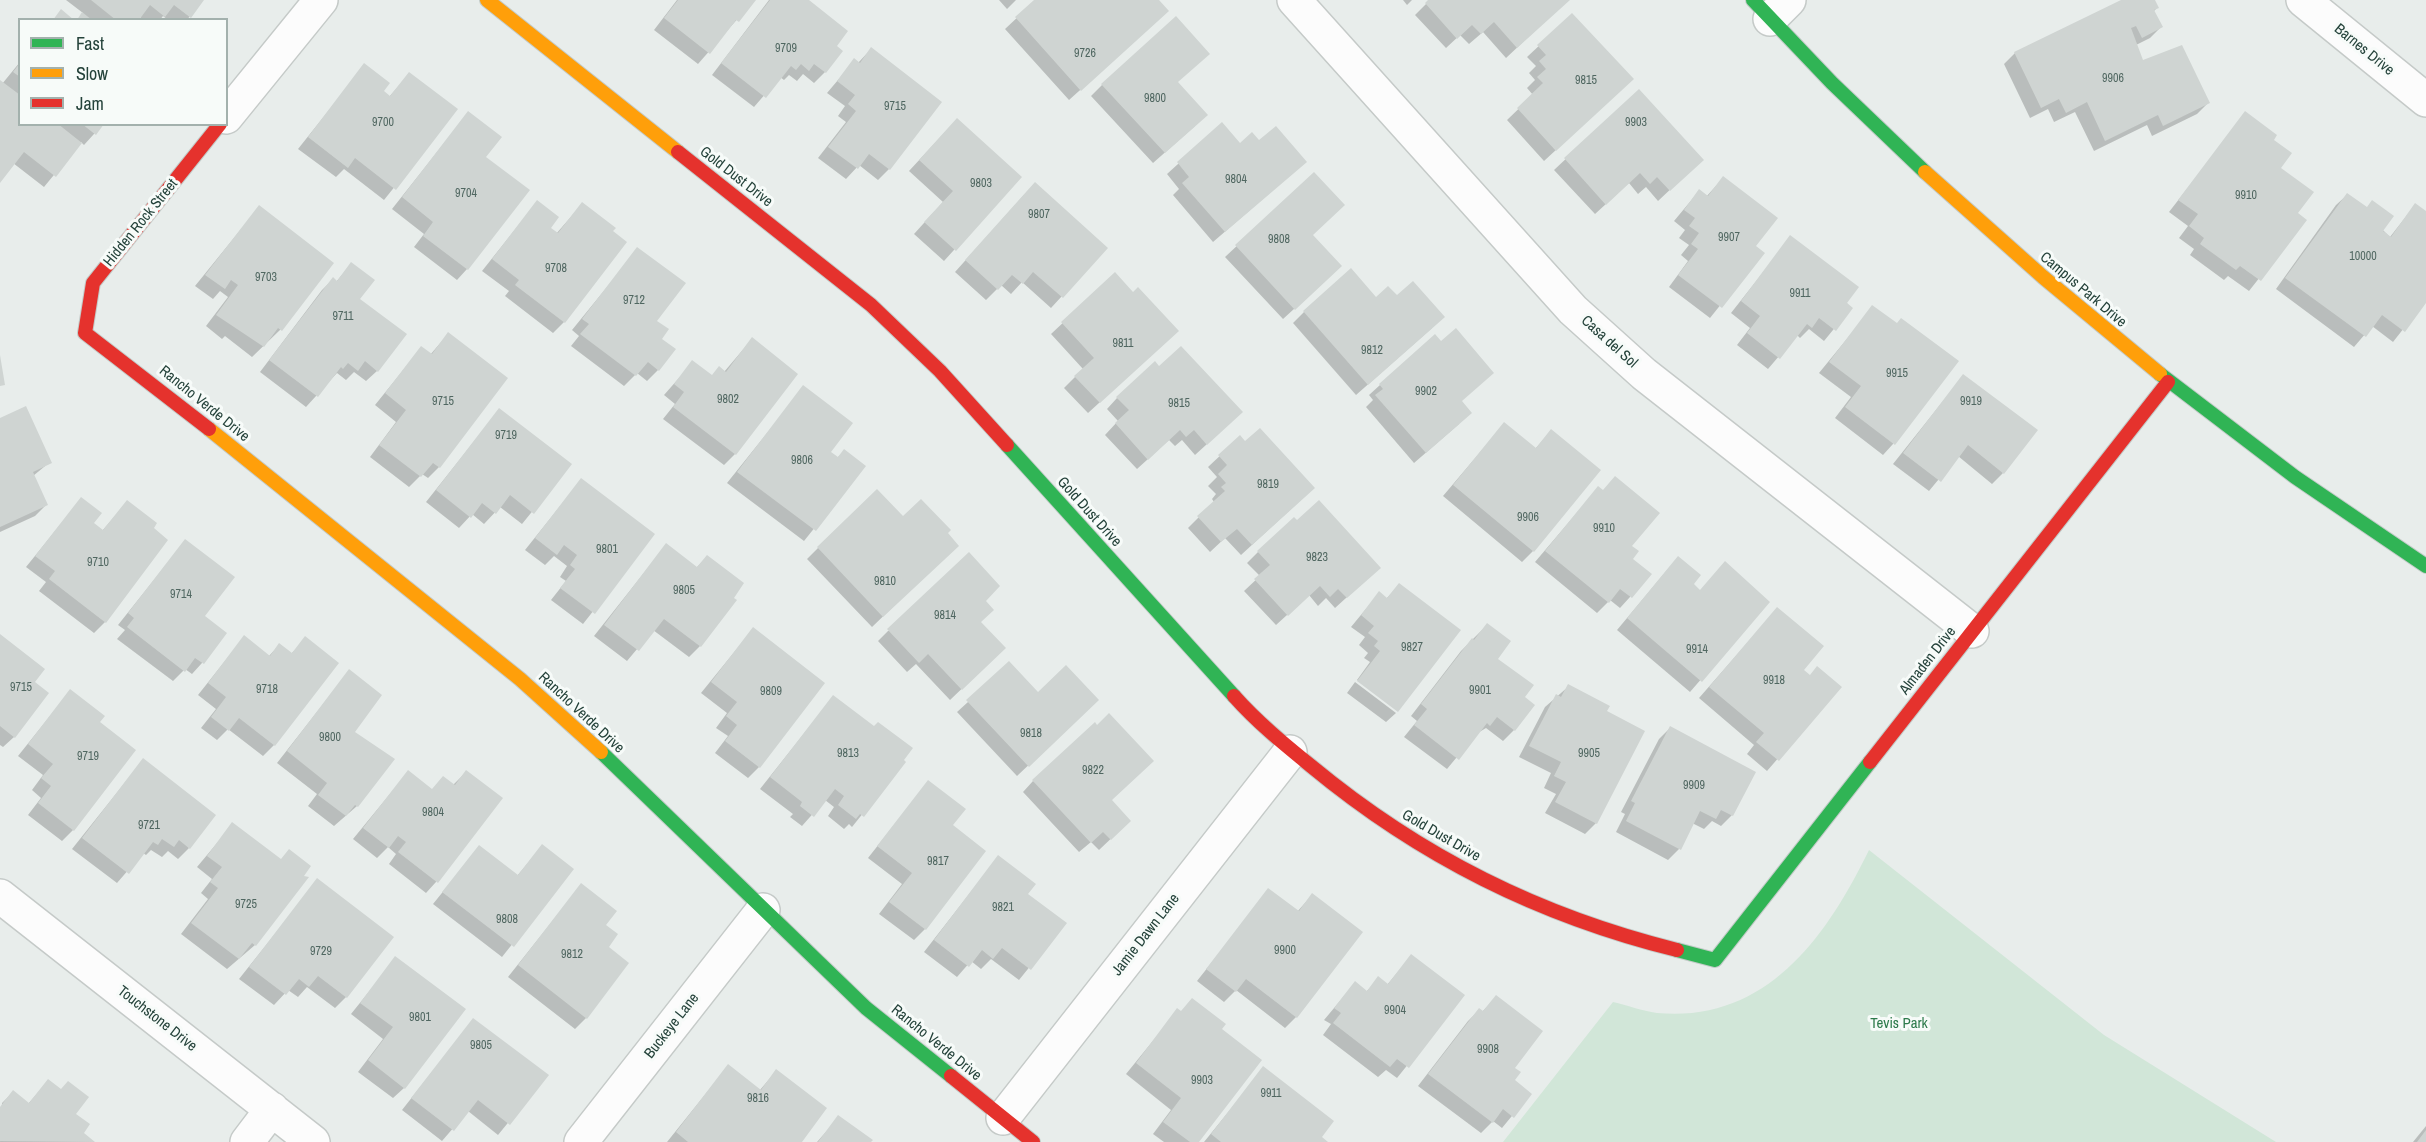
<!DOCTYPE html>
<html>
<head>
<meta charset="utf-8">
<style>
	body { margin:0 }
	#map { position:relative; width:2426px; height:1142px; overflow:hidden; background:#e8edeb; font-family:"Archivo Narrow",sans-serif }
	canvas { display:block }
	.legend { position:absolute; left:18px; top:18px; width:210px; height:108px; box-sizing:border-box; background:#f7fbf9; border:2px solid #a3b1ad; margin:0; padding:8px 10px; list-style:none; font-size:18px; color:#24423a }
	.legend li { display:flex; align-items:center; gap:12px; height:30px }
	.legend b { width:30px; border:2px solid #a3b1ad }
</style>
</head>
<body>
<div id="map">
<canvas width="2426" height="1142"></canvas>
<ul class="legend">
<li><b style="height:8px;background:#30b455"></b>Fast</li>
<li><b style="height:8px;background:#ff9f0a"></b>Slow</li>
<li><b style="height:8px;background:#e5322d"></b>Jam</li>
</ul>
</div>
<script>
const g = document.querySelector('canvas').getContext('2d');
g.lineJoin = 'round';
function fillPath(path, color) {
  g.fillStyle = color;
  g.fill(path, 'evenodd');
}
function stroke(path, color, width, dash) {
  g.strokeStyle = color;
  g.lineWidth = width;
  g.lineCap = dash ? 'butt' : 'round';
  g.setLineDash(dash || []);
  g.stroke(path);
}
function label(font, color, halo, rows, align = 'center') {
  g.font = font + ' "Archivo Narrow",sans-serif';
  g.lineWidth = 6;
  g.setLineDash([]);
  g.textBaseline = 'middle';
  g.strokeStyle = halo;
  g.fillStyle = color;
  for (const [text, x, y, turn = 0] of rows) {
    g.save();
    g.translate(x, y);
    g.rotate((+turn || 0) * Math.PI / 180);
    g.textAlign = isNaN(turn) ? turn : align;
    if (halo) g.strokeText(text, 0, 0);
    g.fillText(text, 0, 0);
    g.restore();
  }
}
fillPath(new Path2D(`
	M1869 850 2104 1035 2276 1142H1503L1613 1002C1627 1005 1642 1011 1657 1013 1766 1023 1826 938 1869 850Z`), '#d1e6d8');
fillPath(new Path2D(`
	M66 0H202L187 20H168L163 16 160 20H143L139 16 137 20H77L83 13Z
	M677 0H754L698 64 654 30Z
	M769 0H808L834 46 825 72 814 83 803 74 797 81 789 75 784 80 780 77 754 107 712 75Z
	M999 0H1016L1007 9Z
	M1036 0H1157L1156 22 1069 100 1005 29Z
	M1403 0H1412L1407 5Z
	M1430 0H1568L1506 58 1483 32 1469 44 1460 35 1446 48 1415 15Z
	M2124 0H2153L2157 8 2153 12 2161 27 2150 38 2136 45 2143 62 2208 103 2197 114 2152 136 2147 125 2094 151 2075 112 2054 122 2048 109 2030 118 2004 64 2015 53Z
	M1572 15 1621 90 1544 161 1507 120 1533 95 1527 88 1535 80 1529 73 1536 66 1527 57Z
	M871 49 889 169 878 180 859 165 846 179 818 158 846 122 838 116 845 106 827 93 855 60 858 63Z
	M20 62V124H103L84 145 81 142 44 187 13 163 0 180V83L2 84Z
	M365 65 382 92 389 97 409 74 456 110 384 200 344 169 336 177 298 149Z
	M1177 83 1195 126 1153 163 1091 96 1102 85Z
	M1638 91 1691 170 1658 201 1646 187 1638 194 1629 183 1595 214 1554 170Z
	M468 113 484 157 467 269 457 280 414 247 424 234 392 209Z
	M2246 113 2279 168 2296 213 2305 220 2249 291 2228 276 2224 280 2190 255 2194 249 2179 238 2188 226 2169 212Z
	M1222 124 1240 145 1294 172 1213 242 1173 195 1179 189 1167 174Z
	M946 131 1020 177 944 261 914 234 943 202 909 171Z
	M1314 174 1311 235 1329 277 1283 319 1225 257Z
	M1723 178 1754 247 1762 253 1710 318 1669 287 1688 261 1681 255 1689 245 1679 238 1685 230 1674 221 1699 191 1706 197Z
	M1024 195 1106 248 1051 308 1022 282 1011 294 1001 285 986 300 955 272Z
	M2347 195 2390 237 2415 205 2426 214V300L2393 342 2372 326 2354 347 2276 289 2336 205Z
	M537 202 549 228 556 234 582 204 564 322 553 333 505 296 509 291 482 271Z
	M259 207 331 263 280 330 252 357 225 336 222 339 206 326 228 297 220 291 213 299 195 286Z
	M1791 237 1851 308 1824 341 1809 329 1800 338 1797 335 1768 369 1737 345 1750 328 1731 313Z
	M638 249 660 339 658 370 647 381 637 373 624 386 571 346 579 336 572 330Z
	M351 264 377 371 366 381 354 372 346 380 337 373 306 407 260 372 322 290 333 279 336 282Z
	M1115 274 1133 294 1166 342 1088 413 1064 388 1083 369 1051 334Z
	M1376 299 1432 328 1356 395 1293 323 1304 312Z
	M1873 307 1896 325 1893 444 1883 455 1835 418 1851 397 1819 373Z
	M448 334 506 379 439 467 428 478 422 474 409 487 370 457 396 422 375 405 421 348 430 355Z
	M752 339 735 454 724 465 663 419 675 404 664 395 693 362 711 376 724 372Z
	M1963 376 2003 473 1992 484 1958 456 1929 491 1893 464Z
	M1380 385 1460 402 1459 424 1414 463 1366 407 1373 400 1369 395Z
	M804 387 829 452 837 458 844 451 864 466 804 541 727 483Z
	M1117 398 1230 423 1195 455 1182 440 1175 446 1169 440 1137 469 1105 435 1118 421 1107 409Z
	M499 410 570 465 522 524 500 507 484 524 472 514 459 528 426 502Z
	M0 420 50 462 33 476 46 505 35 516 0 532Z
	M1504 424 1535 449 1551 431 1533 551 1522 562 1443 496Z
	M1240 437 1302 499 1241 555 1225 538 1210 552 1188 528 1214 502 1212 499 1216 494 1208 486 1217 477 1208 467Z
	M581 480 653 535 583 624 551 600 566 581 560 577 567 566 554 556 545 565 525 550Z
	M1598 488 1630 546V597L1620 608 1610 600 1597 613 1535 562Z
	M81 499 92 524 102 531 127 502 105 622 94 633 39 591 46 582 26 567Z
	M903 518 945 533 946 556 872 627 807 559 818 548Z
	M185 541 203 617 202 663 192 674 185 669 173 681 117 639 125 630 118 625Z
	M666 545 696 568 707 557 700 646 689 657 653 630 627 661 594 636Z
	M1258 552 1368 578 1335 608 1326 598 1318 606 1309 595 1276 625 1244 591 1260 576 1247 563Z
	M1668 569 1700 591 1768 602 1690 692 1617 630Z
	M1399 585 1398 710 1357 680 1370 662 1364 658 1368 653 1359 645 1365 637 1351 627 1379 593 1386 599Z
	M984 601 980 622 993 659 950 700 916 664 907 672 878 641 888 631Z
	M1777 609 1802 671 1809 676 1840 687 1767 771 1747 754 1754 745 1699 698Z
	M1487 625 1496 659 1523 697 1514 730 1503 741 1486 728 1476 734 1447 769 1404 737 1417 721 1411 716 1461 651Z
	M753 629 759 767 748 778 715 753 728 736 716 728 727 713 701 693Z
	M0 636 33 682 14 737 3 747 0 745Z
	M244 637 269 656 279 645 291 654 306 638 274 745 263 756 228 729 217 740 201 728 216 709 198 695Z
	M349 671 357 806 334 826 308 806 317 794 277 763Z
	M1355 682 1396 713 1386 722 1347 693Z
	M1569 686 1605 712 1596 823 1585 834 1545 813 1556 794 1544 788 1551 773 1519 757 1545 707Z
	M70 691 98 722 73 830 62 841 28 815 41 798 32 790 43 775 18 756Z
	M1038 694 1086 711 1017 776 957 712 968 702Z
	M833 697 904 762 852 827 849 824 844 829 828 816 834 807 825 800 802 826 790 817 793 814 760 789Z
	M1670 728 1732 815 1721 826 1712 821 1704 829 1692 823 1679 849 1668 860 1616 832 1625 814 1621 812 1659 739Z
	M143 760 189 848 178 859 168 851 162 857 151 850 146 855 143 853 117 883 72 849Z
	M408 772 431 790 453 785 466 772 436 882 426 893 389 864 396 854 388 847 377 858 353 839Z
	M1033 781 1110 800 1118 832 1099 850 1091 842 1079 852 1023 792Z
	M928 782 951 825 925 929 914 940 879 914 902 884 868 858Z
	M233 824 255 945 227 969 181 934 208 899 201 893 212 879 197 867Z
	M542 846 572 869 502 957 433 904 479 847 517 876Z
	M998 857 1026 894 1065 923 1019 980 991 959 981 969 971 961 957 977 924 952Z
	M318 880 346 997 335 1008 307 987 298 997 288 990 274 1005 239 979Z
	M581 885 604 925 606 947 586 1018 575 1029 508 977Z
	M1269 890 1297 912 1312 895 1296 1017 1285 1028 1236 990 1224 1002 1197 981Z
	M1411 956 1463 996 1397 1078 1386 1070 1378 1077 1323 1035 1331 1024 1324 1020 1355 983 1366 992 1379 978 1387 985Z
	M396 958 404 1088 393 1098 358 1072 383 1039 351 1014Z
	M1496 997 1513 1068V1080L1530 1094 1502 1128 1493 1121 1481 1133 1418 1086 1468 1021 1479 1010 1482 1012Z
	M1178 1010 1219 1030 1197 1142H1164L1153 1134 1171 1110 1126 1074Z
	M473 1020 547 1075 498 1135 468 1111 442 1141 402 1110Z
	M728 1066 760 1090 776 1071 800 1142H667Z
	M1264 1068 1319 1137 1326 1142H1204Z
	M48 1081 74 1114 82 1133 93 1142H0L2 1103 13 1092 28 1104Z
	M839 1117 870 1142H817Z
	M2426 1126V1142H2413Z`), '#0003');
fillPath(new Path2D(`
	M91 0H204L191 18 174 5 165 17 150 5 139 20H116Z
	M678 0H756L739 22 736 20 710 54 664 18Z
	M770 0H809L848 31 837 46 843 51 826 73 814 64 809 71 801 64 796 70 791 66 766 98 721 63Z
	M1034 0H1159L1169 11 1081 91 1015 17Z
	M1428 0H1570L1517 48 1494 22 1481 34 1472 25 1457 39 1425 3Z
	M2121 0H2155L2159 8 2154 10 2163 27 2142 38 2136 26 2131 28 2143 60 2182 45 2210 103 2163 126 2158 115 2105 141 2087 102 2066 113 2059 99 2041 108 2014 52Z
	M61 9 74 20H53Z
	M82 12 92 20H77Z
	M1572 13 1634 79 1556 151 1517 108 1543 83 1537 77 1546 69 1539 61 1546 55 1537 45Z
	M1176 16 1210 54 1178 82 1208 115 1165 153 1101 84Z
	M871 47 942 102 890 170 869 154 858 169 828 147 856 111 848 104 855 95 837 81 854 58 860 63Z
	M20 63V77L13 72Z
	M364 63 390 83 384 91 390 96 409 72 458 109 396 190 355 158 348 168 308 137Z
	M0 80 20 95V124H58L82 143 56 177 24 152 0 183Z
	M1639 89 1704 160 1670 191 1657 177 1650 184 1640 173 1606 205 1564 158Z
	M468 111 502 137 486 157 530 190 468 270 423 236 433 222 402 197Z
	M2245 111 2277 135 2274 140 2292 153 2281 168 2314 192 2298 213 2307 220 2261 281 2240 266 2236 270 2200 244 2204 238 2189 226 2198 214 2178 200Z
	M957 118 1022 177 956 251 924 222 953 191 919 160Z
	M1222 122 1240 143 1252 132 1259 140 1276 126 1307 162 1225 232 1182 183 1189 177 1177 162Z
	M82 124H104L96 135Z
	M1314 172 1345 205 1313 235 1342 266 1295 310 1235 245Z
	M1723 176 1778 218 1756 246 1765 253 1722 308 1678 275 1698 249 1691 244 1699 233 1689 226 1695 218 1684 210 1699 189 1708 196Z
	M1035 182 1108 248 1063 298 1033 272 1023 284 1012 275 998 290 965 260Z
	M2347 193 2367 207 2372 200 2394 216 2383 231 2391 237 2415 203 2426 211V303L2405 332 2382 315 2366 337 2285 278Z
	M537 200 559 217 551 228 558 233 582 202 616 228 613 231 627 242 565 323 515 285 519 280 492 259Z
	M259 205 334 263 282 331 278 328 264 347 216 315 238 285 231 280 225 289 205 275Z
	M1790 235 1859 287 1847 303 1853 308 1836 331 1819 318 1812 328 1807 324 1780 359 1747 333 1760 316 1741 301Z
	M637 247 686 283 657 321 669 329 662 339 676 349 659 371 648 362 636 376 580 334 589 324 582 319Z
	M351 262 375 280 360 299 407 334 378 372 365 361 358 371 348 363 343 369 341 367 318 397 269 360 333 277 337 281Z
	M1351 268 1376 297 1388 286 1397 295 1413 281 1445 317 1368 385 1303 311Z
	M1115 272 1133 292 1138 287 1179 331 1100 403 1074 376 1094 358 1061 322Z
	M1872 305 1897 323 1901 318 1959 361 1895 445 1845 407 1861 386 1829 362Z
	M1456 328 1494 373 1462 401 1472 413 1426 453 1375 395 1383 389 1379 384 1435 334 1441 341Z
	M448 332 508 378 440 468 433 463 421 477 379 445 406 410 385 393 421 346 432 354Z
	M752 337 798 374 736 455 673 407 684 392 674 384 692 360 712 375 719 366 726 372Z
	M1181 346 1243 412 1207 445 1194 430 1186 437 1180 430 1148 460 1115 423 1129 410 1116 397 1155 361 1159 366Z
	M0 355 5 385 0 386Z
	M1963 374 2038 430 2004 474 1968 445 1941 482 1903 453Z
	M803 385 853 423 831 452 838 457 844 449 866 466 816 531 737 472Z
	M26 406 52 463 33 472 48 505 0 527V418Z
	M499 408 572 464 534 514 510 495 496 514 482 503 471 518 436 490Z
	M1504 422 1536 448 1551 429 1601 470 1534 552 1453 485Z
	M1260 428 1315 488 1252 545 1237 529 1221 542 1197 516 1225 491 1221 487 1226 483 1218 474 1227 465 1218 455 1240 435 1245 441Z
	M1615 476 1660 513 1632 546 1639 551 1633 559 1652 574 1632 598 1620 589 1609 603 1545 551 1598 486 1603 490Z
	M581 478 655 534 595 614 560 588 575 569 570 565 577 555 564 545 557 555 535 538Z
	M877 489 903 516 921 499 951 530 948 533 959 546 883 617 817 547Z
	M81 497 102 513 94 523 103 530 127 500 157 523 154 528 168 540 106 623 49 579 55 571 35 556Z
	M1319 500 1381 568 1347 598 1338 589 1330 597 1320 586 1288 616 1254 579 1270 565 1257 551 1294 517 1297 520Z
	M185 539 235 577 205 616 227 633 204 664 195 658 185 672 127 627 134 618 128 613Z
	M666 543 697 567 707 555 744 583 734 598 737 600 701 647 664 619 639 651 604 625Z
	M969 552 1000 586 986 601 994 610 981 622 1006 648 962 690 928 654 919 663 887 629Z
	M1678 556 1701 575 1694 584 1700 590 1725 561 1770 602 1702 682 1627 618Z
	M1399 583 1461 630 1398 712 1357 681 1380 651 1374 646 1378 641 1368 633 1374 626 1361 615 1379 591 1387 598Z
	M1777 607 1824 646 1804 670 1810 675 1817 666 1842 687 1779 761 1756 742 1764 733 1709 687Z
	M1487 623 1511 641 1498 659 1534 685 1525 697 1535 705 1515 731 1497 717 1490 726 1487 723 1459 760 1414 725 1427 709 1421 704 1472 638 1474 640Z
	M753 627 825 683 760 768 725 741 737 725 726 716 737 702 711 682Z
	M0 634 45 669 35 682 49 693 15 738 0 726Z
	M244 635 270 656 279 643 292 653 305 636 339 663 275 746 239 718 229 731 211 717 226 697 208 683Z
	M1009 661 1038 692 1066 665 1099 700 1029 767 966 700Z
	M349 669 382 695 355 732 395 759 358 807 355 805 346 816 318 795 327 783 287 751Z
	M1568 684 1610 706 1607 711 1645 731 1597 824 1555 802 1566 782 1554 776 1561 762 1529 746 1556 694 1561 697Z
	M70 689 105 716 100 722 136 750 74 831 38 803 51 786 41 778 53 764 28 744Z
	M833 695 874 726 878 722 913 748 904 760 906 762 864 817 860 814 856 819 838 805 844 796 835 789 814 817 800 806 802 802 770 777Z
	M1109 713 1154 761 1112 800 1131 821 1111 840 1103 832 1091 843 1032 780 1095 722 1097 725Z
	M1670 726 1756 772 1733 816 1721 810 1716 819 1700 811 1681 850 1626 821 1635 803 1631 801Z
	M143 758 216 815 190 849 179 840 174 847 162 839 158 845 153 842 129 874 82 838Z
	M408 770 432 789 443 776 455 785 466 770 503 798 438 883 398 852 406 842 398 836 389 848 363 828Z
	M928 780 966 809 953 825 986 851 926 930 889 902 912 873 877 846Z
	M232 822 281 859 289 849 311 866 304 876 309 877 256 946 252 943 239 959 191 923 218 888 210 882 222 867 207 856Z
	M542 844 574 869 514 947 442 892 479 845 518 875Z
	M998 855 1036 884 1028 894 1067 923 1031 970 1002 948 993 959 982 950 969 967 934 940Z
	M317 878 394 937 347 998 318 976 309 987 299 979 286 995 249 967Z
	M581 883 617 911 606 925 618 934 609 947 629 963 587 1019 518 965Z
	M1268 888 1299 911 1312 893 1363 932 1297 1018 1246 979 1236 992 1206 969Z
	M1411 954 1465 995 1409 1068 1397 1059 1390 1067 1333 1023 1341 1013 1334 1008 1355 981 1367 991 1378 976 1388 984Z
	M395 956 466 1009 405 1089 368 1060 393 1027 360 1003Z
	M1496 995 1543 1031 1515 1068 1521 1072 1515 1080 1532 1094 1514 1118 1503 1109 1493 1123 1428 1074 1479 1008 1483 1011Z
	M1192 998 1226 1024 1222 1029 1262 1060 1199 1142H1190L1163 1122 1181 1098 1136 1063 1177 1008 1181 1011Z
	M473 1018 549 1075 510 1125 478 1100 454 1131 411 1098Z
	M728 1064 761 1090 776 1069 827 1108 802 1142H688L676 1132Z
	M1263 1066 1334 1121 1322 1137 1328 1142H1221L1211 1134Z
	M48 1079 61 1089 68 1081 89 1097 76 1114 90 1124 84 1133 95 1142 0 1141V1107L13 1090 29 1103Z
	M838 1115 873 1140 871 1142H818Z
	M2426 1130V1142H2417Z`), '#cfd4d2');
const street = new Path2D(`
	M1294 0 1573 310 1644 374 1972 631
	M2303 0 2426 100
	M1770 19 1789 0
	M226 117 321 0
	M0 896 313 1142
	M1003 1118 1290 752
	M247 1142 272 1109
	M581 1142 763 910`);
const fast = new Path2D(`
	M1753 0 1832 83 1925 172
	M2160 374 2295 477 2426 566
	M1007 445 1234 696
	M601 752 866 1008 951 1076
	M1677 950 1715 960 1870 762`);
const slow = new Path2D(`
	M487 0 678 152
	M1925 172 2043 277 2160 374
	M209 429 520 679 601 752`);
const jam = new Path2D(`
	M678 152 871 305 940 371 1007 445
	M209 429 85 333 93 283 220 124
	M1234 696C1257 722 1284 744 1311 766 1421 857 1540 916 1677 950
	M1870 762 2168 382
	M951 1076 1033 1142`);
stroke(street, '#c5cac8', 36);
stroke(fast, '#c3cbc8', 16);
stroke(slow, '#c3cbc8', 16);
stroke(jam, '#c3cbc8', 16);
stroke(street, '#fcfcfc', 33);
stroke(fast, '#30b455', 14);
stroke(slow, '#ff9f0a', 14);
stroke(jam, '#e5322d', 14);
label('12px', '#506761', null, [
	["9709",786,49],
	["9726",1085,54],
	["9906",2113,79],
	["9815",1586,81],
	["9800",1155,99],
	["9715",895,107],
	["9700",383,123],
	["9903",1636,123],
	["9804",1236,180],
	["9803",981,184],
	["9704",466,194],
	["9910",2246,196],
	["9807",1039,215],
	["9907",1729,238],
	["9808",1279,240],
	["10000",2363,257],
	["9708",556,269],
	["9703",266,278],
	["9911",1800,294],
	["9712",634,301],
	["9711",343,317],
	["9811",1123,344],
	["9812",1372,351],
	["9915",1897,374],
	["9902",1426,392],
	["9802",728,400],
	["9715",443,402],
	["9919",1971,402],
	["9815",1179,404],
	["9719",506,436],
	["9806",802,461],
	["9819",1268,485],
	["9906",1528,518],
	["9910",1604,529],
	["9801",607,550],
	["9823",1317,558],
	["9710",98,563],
	["9810",885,582],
	["9805",684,591],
	["9714",181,595],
	["9814",945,616],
	["9827",1412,648],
	["9914",1697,650],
	["9918",1774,681],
	["9715",21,688],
	["9718",267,690],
	["9901",1480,691],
	["9809",771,692],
	["9818",1031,734],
	["9800",330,738],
	["9813",848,754],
	["9905",1589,754],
	["9719",88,757],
	["9822",1093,771],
	["9909",1694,786],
	["9804",433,813],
	["9721",149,826],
	["9817",938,862],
	["9725",246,905],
	["9821",1003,908],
	["9808",507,920],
	["9900",1285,951],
	["9729",321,952],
	["9812",572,955],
	["9904",1395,1011],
	["9801",420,1018],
	["9805",481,1046],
	["9908",1488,1050],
	["9903",1202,1081],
	["9911",1271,1094],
	["9816",758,1099]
]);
label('15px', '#24423a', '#f7fbf9', [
	["Barnes Drive",2364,50,39],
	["Gold Dust Drive",736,177,38],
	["Hidden Rock Street",141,223,-51],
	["Campus Park Drive",2083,290,40],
	["Casa del Sol",1609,342,42],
	["Rancho Verde Drive",204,404,39],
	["Gold Dust Drive",1089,512,48],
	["Almaden Drive",1928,661,-52],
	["Rancho Verde Drive",581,713,43],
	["Gold Dust Drive",1441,836,30],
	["Jamie Dawn Lane",1146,935,-52],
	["Touchstone Drive",157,1019,38],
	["Buckeye Lane",672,1026,-52],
	["Rancho Verde Drive",936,1043,39]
]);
label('15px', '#2d7a4b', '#f7fbf9', [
	["Tevis Park",1899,1024]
]);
</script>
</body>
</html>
